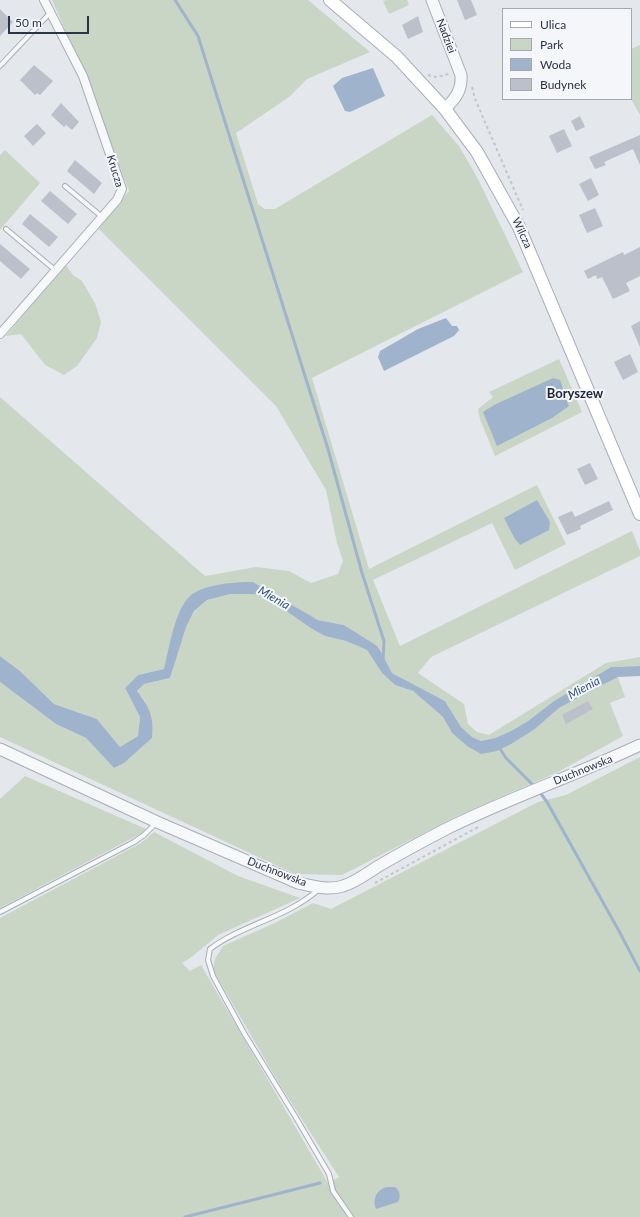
<!DOCTYPE html>
<html>
<head>
<meta charset="utf-8">
<style>
	body { margin:0 }
	#map { position:relative; width:640px; height:1217px; overflow:hidden; background:#e4e7ec; font-family:Lato,sans-serif }
	canvas { display:block }
	.legend { position:absolute; left:502px; top:8px; width:130px; height:92px; box-sizing:border-box; background:#f4f6f9; border:1px solid #a4a8b1; margin:0; padding:5px 7px; list-style:none; font-size:12px; color:#2b3445 }
	.legend li { display:flex; align-items:center; gap:8px; height:20px }
	.legend b { width:20px; border:1px solid #a4a8b1 }
	.scale { position:absolute; left:8px; top:16px; width:81px; height:18px; box-sizing:border-box; border:2px solid #2b3445; border-top:0; padding-left:5px; font-size:12px; line-height:14px; white-space:nowrap; color:#2b3445; -webkit-text-stroke:3px #f4f6f9; paint-order:stroke }
</style>
</head>
<body>
<div id="map">
<canvas width="640" height="1217"></canvas>
<ul class="legend">
<li><b style="height:5px;background:#fff"></b>Ulica</li>
<li><b style="height:11px;background:#c9d6c5"></b>Park</li>
<li><b style="height:11px;background:#9fb4cc"></b>Woda</li>
<li><b style="height:11px;background:#bbc0ca"></b>Budynek</li>
</ul>
<div class="scale">50 m</div>
</div>
<script>
const g = document.querySelector('canvas').getContext('2d');
g.lineJoin = 'round';
function fillPath(path, color) {
  g.fillStyle = color;
  g.fill(path, 'evenodd');
}
function stroke(path, color, width, dash) {
  g.strokeStyle = color;
  g.lineWidth = width;
  g.lineCap = dash ? 'butt' : 'round';
  g.setLineDash(dash || []);
  g.stroke(path);
}
function label(font, color, halo, rows, align = 'center') {
  g.font = font + ' Lato,sans-serif';
  g.lineWidth = 4;
  g.setLineDash([]);
  g.textBaseline = 'middle';
  g.strokeStyle = halo;
  g.fillStyle = color;
  for (const [text, x, y, turn = 0] of rows) {
    g.save();
    g.translate(x, y);
    g.rotate((+turn || 0) * Math.PI / 180);
    g.textAlign = isNaN(turn) ? turn : align;
    if (halo) g.strokeText(text, 0, 0);
    g.fillText(text, 0, 0);
    g.restore();
  }
}
fillPath(new Path2D(`
	M52 0H308L370 52 307 79 289 97 236 133 258 204 265 209H275L432 115 459 146 478 179 523 272 312 378 369 569 537 485 566 544 515 570 492 523 373 580 400 646 632 531 640 551V556L431 657 418 673 464 704 468 724 477 732 489 735 606 663 640 657V666L611 667 554 701 528 721 513 730 495 738 481 741 472 737 461 727 445 701 392 673 380 650 376 645 344 625 318 620 253 582 183 606 172 638 164 669 138 675 125 688 140 717 138 736 120 747 97 719 54 704 20 671 0 656V397L205 576 256 567 289 571 311 583 338 574 343 561 337 543 326 490 276 406 97 227 129 191 79 61Z
	M387 0H407L409 5 389 14 383 1Z
	M640 45V115L631 99V49Z
	M5 150 40 183 0 230V155Z
	M65 264 73 275 82 281 95 303 101 322 97 338 77 366 64 375 45 365 21 334 6 336Z
	M559 359 582 412 495 456 480 419 478 409 493 397 489 392Z
	M230 594H254L269 599 312 629 325 636 346 641 367 650 382 673 395 685 413 691 427 703 443 717 452 733 467 746 513 743 535 729 559 708 618 677 625 697 610 703 623 736 558 772 455 817 342 875 295 874 0 737V682L56 724 86 738 114 768 124 763 152 738 145 701 137 691 144 684 170 678C178 652 182 616 206 601 213 597 223 596 230 594Z
	M640 757V1217H0V918L141 843 154 832 238 876 300 898 218 935 193 956 182 963 190 971 201 965 328 1183 339 1177 278 1082 213 970 215 959 223 946 275 923 313 903 331 909 538 802 566 795Z
	M25 776 146 829 142 833 0 908V799Z`), '#c9d6c5');
fillPath(new Path2D(`
	M373 68 385 96 350 112 345 111 333 86 342 78Z
	M446 318 452 326H457L459 330 454 336 384 371 378 357 380 351 418 329Z
	M553 378 560 380 569 406 552 418 497 446 483 412 494 405Z
	M537 500 550 522 549 530 520 545 515 539 504 518Z
	M253 582 318 620 344 625 376 645 380 650 392 673 445 701 461 727 472 737 481 741 495 738 513 730 528 721 554 701 611 667 640 666V676L618 677 559 708 535 729 513 743 497 751 481 754 467 746 452 733 443 717 413 691 395 685 382 673 367 650 346 641 325 636 312 629 269 599 254 594H230L207 600 194 611 186 627 170 678 144 684 137 691C150 708 154 717 152 738L124 763 114 768 86 738 56 724 0 682V656L20 671 54 704 97 719 120 747 138 736 140 717 125 688 138 675 164 669C169 649 174 614 188 598 201 584 235 582 253 582Z
	M387 1187H395C400 1191 401 1196 398 1202L376 1209C372 1199 377 1189 387 1187Z`), '#9fb4cc');
stroke(new Path2D(`
	M175 0 198 36 328 449 362 573 384 641 383 661
	M499 747 506 758 535 787
	M539 791 547 802 619 931 640 971
	M185 1217 320 1183`), '#9fb4cc', 3);
fillPath(new Path2D(`
	M457 0H471L477 15 465 20Z
	M0 9 13 22 0 36Z
	M418 16 423 32 408 39 402 25Z
	M34 65 53 81 40 95 37 93 35 95 20 80Z
	M61 103 79 122 72 130 66 125 64 127 51 115Z
	M580 116 585 127 576 131 571 121Z
	M37 124 46 133 33 146 24 136Z
	M564 129 572 146 557 153 549 136Z
	M640 135V165L633 149 604 162 606 165 595 169 589 157Z
	M75 160 102 183 94 194 67 171Z
	M591 178 599 195 588 201 579 184Z
	M50 191 77 214 68 224 41 201Z
	M595 208 603 226 587 233 579 215Z
	M30 214 58 237 49 247 22 224Z
	M0 244 30 269 21 279 0 261Z
	M640 247V276L626 283 630 291 613 299 602 277 597 279 596 275 588 279 584 271 623 252 624 255Z
	M640 321V347L631 326Z
	M630 354 638 372 623 380 614 362Z
	M590 463 598 479 585 485 577 469Z
	M609 501 613 510 580 526 581 529 567 535 558 517 572 511 575 517Z
	M588 701 593 709 566 724 562 715Z`), '#bbc0ca');
const service = new Path2D(`
	M0 66 50 13
	M65 186 101 216
	M6 229 55 270
	M319 889C287 918 243 924 210 949L208 960 213 976 244 1033 295 1116 329 1174 333 1191 351 1217
	M0 912 134 842 144 835 157 822`);
const minor = new Path2D(`
	M0 334 117 200 122 189 83 76 44 0`);
const tertiary = new Path2D(`
	M432 0 461 75C462 90 456 98 445 109
	M0 749 157 822 298 883C312 886 329 891 343 886 356 882 366 874 377 867 399 854 423 841 446 829 509 798 576 775 640 745`);
const secondary = new Path2D(`
	M330 0 397 57 445 109 477 152 519 227 640 514`);
stroke(service, '#a9aeb7', 6);
stroke(minor, '#a9aeb7', 10);
stroke(tertiary, '#a9aeb7', 13);
stroke(secondary, '#a9aeb7', 14);
stroke(new Path2D(`
	M428 75 436 77 449 74
	M472 87 475 99 523 210
	M375 883 480 826`), '#c2c5cb', 2, [3, 3]);
stroke(service, '#f7f8fa', 4);
stroke(minor, '#f7f8fa', 8);
stroke(tertiary, '#f7f8fa', 11);
stroke(secondary, '#fff', 12);
label('11px', '#2b3445', '#f4f6f9', [
	["Nadziei",446,36,69],
	["Krucza",115,171,73],
	["Wilcza",522,233,65],
	["Duchnowska",583,770,-22],
	["Duchnowska",277,872,21]
]);
label('italic 12px', '#34527a', '#f4f6f9', [
	["Mienia",274,598,30],
	["Mienia",584,688,-28]
]);
label('bold 13px', '#1d2536', '#f4f6f9', [
	["Boryszew",575,394]
]);
</script>
</body>
</html>
